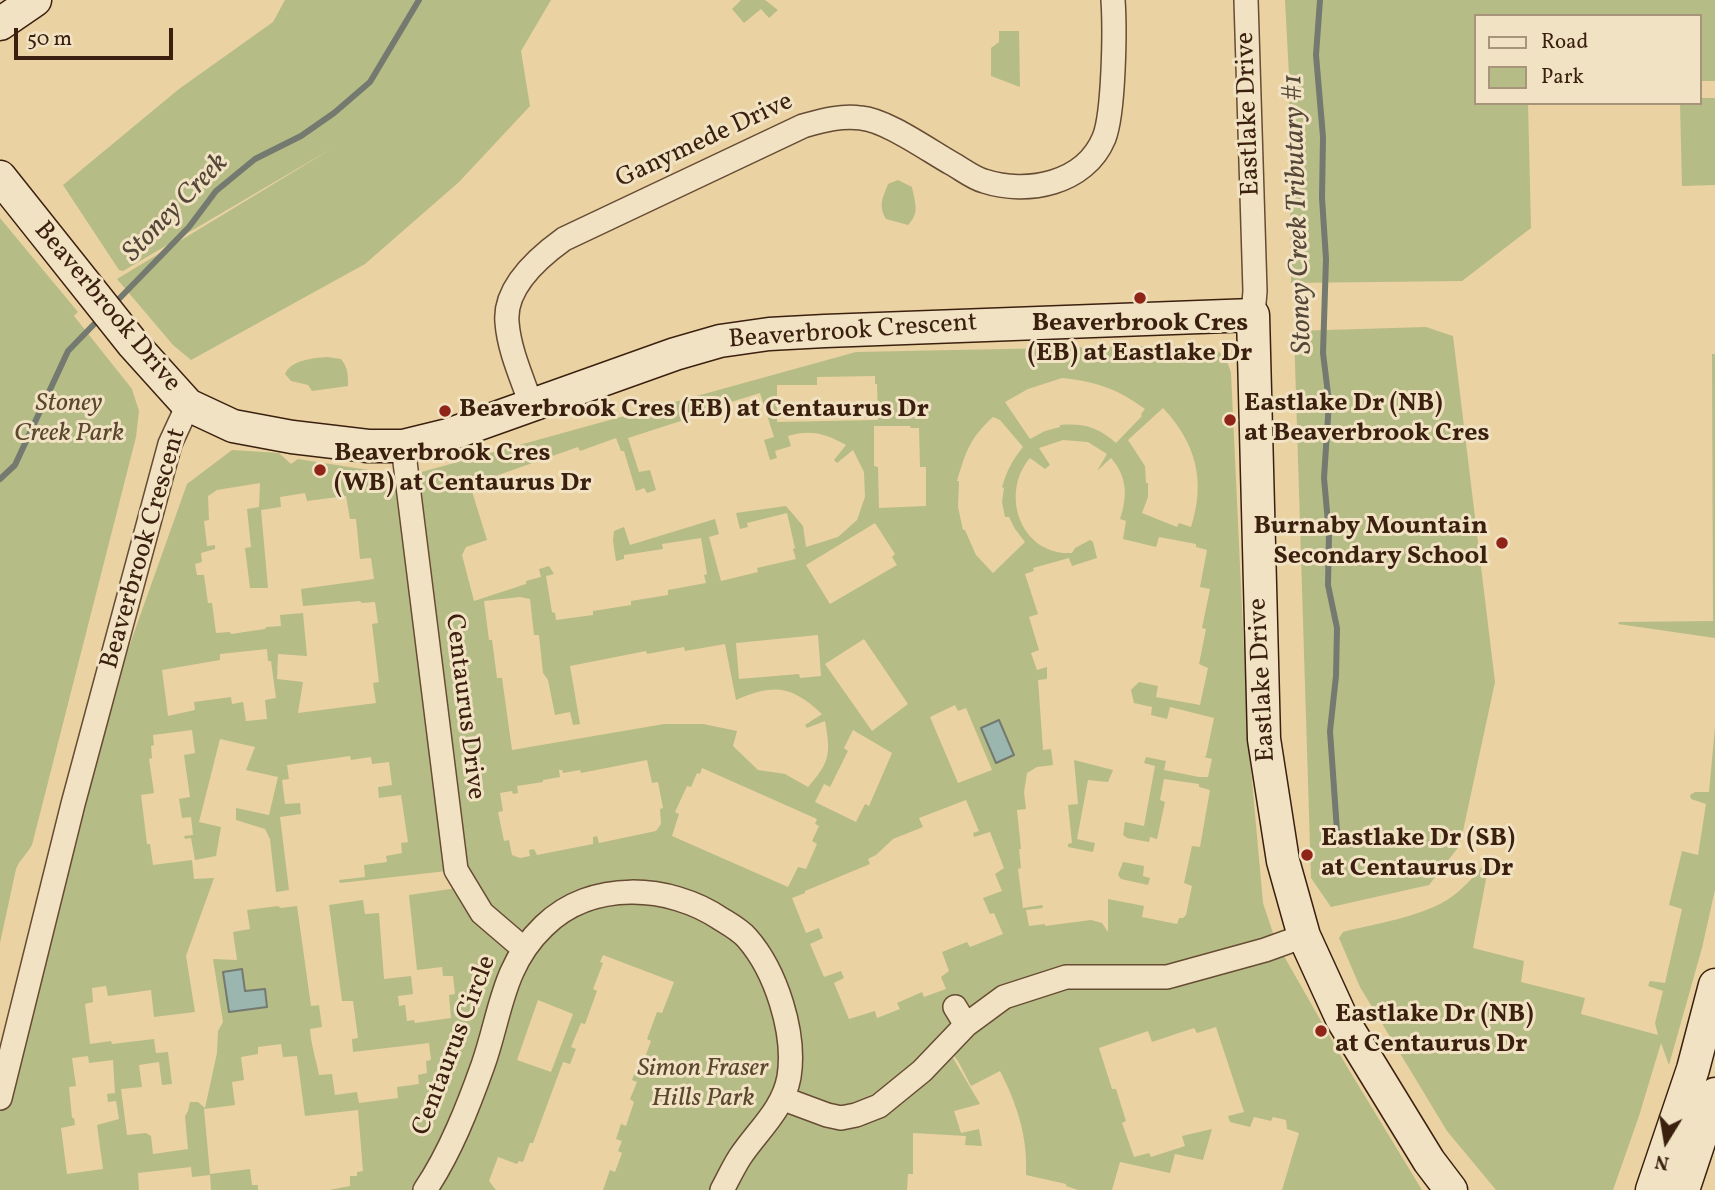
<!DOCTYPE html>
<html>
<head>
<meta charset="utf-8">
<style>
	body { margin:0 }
	#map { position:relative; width:1715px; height:1190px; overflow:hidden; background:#ead2a3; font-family:Vollkorn,serif }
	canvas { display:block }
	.legend { position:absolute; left:1474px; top:14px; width:228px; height:91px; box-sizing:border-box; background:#f1e2c3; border:2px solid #a8947b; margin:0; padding:9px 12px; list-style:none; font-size:21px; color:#3b200f }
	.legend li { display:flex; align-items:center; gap:14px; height:35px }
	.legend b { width:35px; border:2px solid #a8947b }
	.north { position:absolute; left:1631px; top:1106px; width:70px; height:70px; -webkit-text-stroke:5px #f1e2c3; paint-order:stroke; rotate:191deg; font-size:19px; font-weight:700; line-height:28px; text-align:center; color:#3b200f }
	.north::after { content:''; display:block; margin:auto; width:24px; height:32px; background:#3b200f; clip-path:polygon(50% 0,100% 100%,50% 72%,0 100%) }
	.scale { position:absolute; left:14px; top:28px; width:159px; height:32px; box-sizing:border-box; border:4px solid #3b200f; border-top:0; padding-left:9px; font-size:21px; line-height:24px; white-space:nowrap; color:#3b200f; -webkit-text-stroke:5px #f1e2c3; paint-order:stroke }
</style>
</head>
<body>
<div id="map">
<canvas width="1715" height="1190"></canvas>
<ul class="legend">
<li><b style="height:9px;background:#f1e2c3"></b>Road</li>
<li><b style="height:19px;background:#b6bc86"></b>Park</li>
</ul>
<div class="north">N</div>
<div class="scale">50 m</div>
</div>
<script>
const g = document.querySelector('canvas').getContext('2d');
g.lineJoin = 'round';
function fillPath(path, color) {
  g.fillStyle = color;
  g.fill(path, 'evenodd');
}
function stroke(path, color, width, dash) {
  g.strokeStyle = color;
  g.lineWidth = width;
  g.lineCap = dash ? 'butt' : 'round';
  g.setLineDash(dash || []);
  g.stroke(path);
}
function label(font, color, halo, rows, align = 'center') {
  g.font = font + ' Vollkorn,serif';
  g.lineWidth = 6;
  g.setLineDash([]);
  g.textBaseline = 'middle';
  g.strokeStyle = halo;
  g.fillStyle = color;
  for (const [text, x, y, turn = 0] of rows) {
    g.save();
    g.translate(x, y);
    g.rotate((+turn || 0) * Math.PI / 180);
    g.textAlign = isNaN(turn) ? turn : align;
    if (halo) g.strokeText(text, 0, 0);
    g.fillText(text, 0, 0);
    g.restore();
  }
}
fillPath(new Path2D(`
	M285 0H551L521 51 530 106 459 182 365 264 191 360 173 345 117 279 336 146 123 271 119 270 63 185 179 89 273 22Z
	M741 0H765L778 10 769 18 761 9 744 23 732 9Z
	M1285 0H1715V81H1699V16H1475V103H1528L1531 228 1462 281 1291 283 1289 76Z
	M999 31H1019L1020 87 991 76V48L999 42Z
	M1699 98H1715V185L1682 186 1680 103H1699Z
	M898 180 912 187C915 203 920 213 908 225L886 219C878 206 883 197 888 184Z
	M0 218 78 312 74 316 132 389 139 411 136 437 32 845C27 854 20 859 16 869L0 943Z
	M1426 327 1453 336 1495 682 1460 845 1429 885 1331 907 1311 878 1294 331Z
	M1202 345C1219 348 1227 357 1231 373L1248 736 1263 903 1276 942 1346 1065 1422 1190H1282L1299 1133 1287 1129 1286 1120 1273 1117 1271 1121 1254 1117 1250 1127 1230 1122 1228 1116 1244 1112 1216 1027 1197 1033 1194 1028 1152 1042 1148 1031 1099 1048 1112 1089H1116L1126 1121 1122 1123 1134 1157 1149 1153 1151 1157 1185 1146 1182 1136 1212 1129 1203 1160 1175 1154 1170 1173 1120 1162 1112 1190H1078L1066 1186V1184L1026 1175C1028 1137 1017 1104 1000 1071L971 1086 958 1061 946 1046 980 1104 954 1111 961 1133 979 1129 982 1146 965 1145 966 1136 913 1133V1174H908L907 1190H603L610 1170 615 1172 622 1153 618 1151 622 1141 616 1139 621 1124 626 1126 634 1102 630 1099 637 1082 632 1080 638 1064 642 1065 651 1041 647 1039 657 1012 662 1013 674 982 603 955 600 962 603 963 593 989 597 991 585 1024 581 1023 571 1047 576 1049 570 1064 563 1062 533 1143H530L523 1162 519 1161 517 1164 498 1157 489 1181 496 1190H329L350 1186V1176H357V1172L363 1171 358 1110 305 1116 297 1056 283 1057 281 1044 258 1047V1054L241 1057 244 1080 232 1082 235 1105 204 1109 210 1174 250 1169 252 1185H258V1190H211L210 1175 192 1177 191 1167 138 1173 139 1190H0V1090L73 804 187 484 232 450 279 453 291 464 298 459 407 476 856 352ZM875 376V384H877L878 420 777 422V385H817V377ZM1062 378C1097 382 1116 388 1145 409L1141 414 1142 416 1116 443C1098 427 1084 423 1060 425V427L1045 431 1030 439 1005 402 1028 389ZM760 393 774 437 764 440 770 460 777 458 775 451 791 446 788 436C812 429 826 434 846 445L834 460 837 463 853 450 864 472 865 497 857 520 838 537 806 547 803 526 786 506 736 513 740 529 748 527 747 523 787 513 795 548 793 549 796 559 757 568 758 572 721 581 709 537 719 534 715 519 630 545 624 527 614 531 613 541 616 561 624 559V555L663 549 662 544 701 538 707 574 704 575 706 583 668 590V595L631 601V605L593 611V615L556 620 555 613 552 612 546 576 554 574 549 566 539 569 541 577 526 581V584L474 601 462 555 466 547 487 540 470 485 578 447 580 451 616 438 621 451H624L636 491 644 488 647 493 656 490 650 470 639 472 628 438 687 419 686 416ZM1163 408C1196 443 1206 481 1191 527L1179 523 1177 527 1142 513 1148 497V483H1146L1145 466 1128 440ZM993 417 1000 420 1023 447C1013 459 1007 470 1002 487L1004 488 1002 502 1005 517H1009L1015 529 1025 542 993 573 976 555 965 530H963L958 507 959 481H957C966 451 970 438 993 417ZM874 426H910L911 428H919L920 467H926V506L879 508 878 467 874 466ZM1063 440 1088 442 1107 454 1097 471 1111 458C1127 476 1128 496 1120 519L1126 521 1123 539 1156 547 1159 537 1196 544V547L1207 550 1200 587 1210 589 1202 628 1206 629 1199 664 1208 668 1200 705 1156 697 1158 686 1139 682 1131 690 1134 703 1152 707 1151 715 1167 719 1170 707 1214 718 1206 756 1204 757 1212 759 1208 777H1199L1164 770 1166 761 1146 757 1144 763 1155 766 1144 826 1125 822 1123 835 1127 838 1149 842 1150 837 1157 839 1165 802 1160 800 1164 779 1199 784V787L1210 790 1200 847 1192 846 1184 883 1192 886 1186 915 1183 918H1179L1177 924 1142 917 1144 906 1108 899V932L1102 923 1091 920 1045 926V924L1029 926 1026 910 1043 908 1042 905 1023 908 1018 869 1021 868 1019 849H1021L1017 810 1026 809 1024 792 1027 773 1037 767 1053 765 1051 749 1043 750 1038 680 1047 679V667L1037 670 1031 653 1039 650 1029 617 1038 614 1025 574 1034 571 1033 568 1069 558 1072 566 1097 558 1093 542 1090 540 1075 548 1072 553C1021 556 999 494 1030 458L1045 469 1050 465 1039 448ZM260 483 259 507 247 509 251 547 245 548 250 588H268L261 510 281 507 280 497 305 493 307 501 346 496 350 519H356L360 559 371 558 374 579 301 589 303 606 360 601 362 603 375 602 378 623 372 624 379 682 373 683 376 703 298 713 303 682 277 679 278 654 307 656 303 613 280 615 281 626 266 627 265 629 231 634 230 632 216 633 212 603H208L204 575H197L195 564 202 562 201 553 215 549V545L207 546 204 521 209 520 208 496 217 490ZM875 523 895 554 892 557 897 565 830 604 806 565ZM520 597 530 599 534 635H539L543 673 548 680 555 715 570 712 573 725 580 724 570 666 646 651 647 654 684 647 685 651 725 644 736 700C774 683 792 686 822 714L805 725 807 728 825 721C831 754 830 762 808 787L785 774 758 770 733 746 737 731 703 724H664L512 750 502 678H497L492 640H489L484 601ZM818 635 821 676 800 678 799 674 739 679 736 643ZM864 639 908 704 872 731 825 664ZM267 649 268 661H271L276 698 265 700 267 719 246 721 243 702 232 704 231 697 194 702 195 710 168 716 162 670 220 660V654ZM955 705 958 711 966 708 992 770 958 783 930 717ZM192 730 195 753 184 755 190 797 179 799 182 818 191 817 193 835 184 836 185 839 191 838 195 860 216 856 221 827 199 822 220 739 255 747 246 770 278 777 269 815 236 808V820L265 829 270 839 276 892 289 890 280 817 301 814 300 803 285 804 282 780 289 779 287 765 350 756 351 760 371 757 372 764 389 762 392 785 378 787 379 798 401 795 408 842 401 843 402 853 386 856 387 862 364 865 365 877 339 880 340 883 456 870 464 887 409 895 417 970 442 967 443 976H453L455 994 449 995 451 1018 415 1023 414 1020 407 1021 405 1005 399 1006 398 996 413 994 411 976 384 979 379 913 365 914 363 900 329 905 342 1001H353L358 1038 352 1039 353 1052 429 1043 431 1060 426 1061 427 1073 418 1075 419 1084 397 1087 398 1098 359 1103 357 1092 335 1095 332 1074 319 1075C316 1059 311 1045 310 1029L322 1027 319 1005 311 1006 297 906 281 908 278 906 247 910 250 929 233 932 237 960 213 959 223 1022 218 1031 217 1053 205 1108 198 1102H190L188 1111 185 1116 188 1149 153 1154 151 1136 146 1133 127 1135 121 1089 142 1087 139 1065 159 1062 162 1085 172 1084 168 1052 156 1053 154 1039 112 1044 111 1041 90 1044 85 1004 93 1002 92 988 106 986 108 996 151 990 154 1017 195 1012 186 956 214 878 194 879 192 860 153 865 150 844H147L141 795 154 793 149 759 152 758 151 746 154 745 153 735ZM853 730 892 753 869 806 865 804 856 822 815 802 824 784 830 787 848 751 844 748ZM647 760 652 783 658 782 663 808 660 809 661 824 656 831 599 843 597 836 593 837V844L537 855 534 849 529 850 530 856 520 858 512 855 509 840 504 841 498 812 503 811 500 793 512 791 513 794 518 793 517 786 543 782V780L560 777 559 770H562L563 773 580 770 581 773ZM702 768 817 819 815 824 819 826 812 841 817 844 806 869 798 867 788 887 672 836 679 814 675 812 687 786 691 787 697 773 700 774ZM966 800 979 831 973 833 974 837 990 832 1004 868 995 874 1002 891 983 898 990 914 994 913 1003 934 970 947 967 942 942 952 949 971 941 977 946 989 924 997 922 992 897 1003 900 1009 877 1018 875 1011 849 1019 834 983 844 978 841 971 824 977 810 944 823 938 819 928 806 933 792 898 805 893V891L870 864 868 859 876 855 893 839 923 827 919 818ZM538 1000 573 1014 551 1072 517 1060ZM88 1056 89 1063 113 1060 115 1093 107 1094 108 1102 116 1101 119 1119 97 1125 103 1169 67 1174 61 1128 75 1125 74 1118H72L69 1087 76 1086 72 1058Z
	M1712 354H1715V638L1618 624 1619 622 1713 621Z
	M327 357 341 359C348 368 348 374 348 386L312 391 308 385 291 381 285 374C291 360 313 358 327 357Z
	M1715 727V890L1702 948 1669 1065 1661 1043 1639 1116 1613 1190H1496L1447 1131 1360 987 1339 938 1343 932C1377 923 1417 918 1447 900 1464 889 1477 873 1490 858L1473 948 1524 961 1521 982 1585 998 1581 1014 1658 1035 1655 1023 1663 991 1648 986 1650 981 1665 983 1682 909 1669 905 1682 851 1698 855 1706 804 1691 799 1690 795 1695 792H1709Z
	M1074 760 1113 770 1108 782 1088 780 1077 839 1095 843 1093 852 1068 847V844L1072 843 1068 805 1078 804Z
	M1123 862 1144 866 1143 876 1150 878 1148 885 1121 879 1118 875Z`), '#b6bc86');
const water = new Path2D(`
	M999 720 1014 755 996 763 981 728Z
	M242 969 245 991 265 989 267 1007 229 1012 223 972Z`);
fillPath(water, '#9ab6af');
stroke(water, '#747a6f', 2);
stroke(new Path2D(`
	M1320 0 1316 55 1323 137 1322 198 1326 259 1323 353 1329 402 1324 478 1329 534 1328 585 1337 628 1336 676 1330 731 1338 845
	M114 304 189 227 216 191 255 159 301 136 334 113 370 82 419 0
	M0 479 15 465 68 351 101 317`), '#747a6f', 6);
const street = new Path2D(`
	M1246 0 1255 291 1253 315
	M532 407C523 380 509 351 507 322 504 287 539 257 564 239L803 126C821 121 841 115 861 118 886 120 928 150 951 163 962 169 973 178 984 181 1027 195 1085 184 1104 138 1114 113 1115 29 1113 0
	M403 446 456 870 482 913 524 949
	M955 1007 966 1025
	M0 1098 73 804 170 444 188 405
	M784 1099 827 1115 841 1118 856 1115 879 1106 922 1071 966 1025 1004 997 1066 977H1167L1265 950 1304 936
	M425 1190C450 1153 468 1107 483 1065 501 1014 502 966 544 926 591 880 669 884 721 919 729 924 740 930 747 938 776 971 796 1033 789 1077 783 1110 758 1130 740 1157 733 1168 728 1179 722 1190`);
const secondary = new Path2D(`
	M0 24 35 0
	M0 177 133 344 188 405 233 426 292 437 368 446H403L448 435 675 354 720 341 769 334 825 331 1253 315 1264 739 1283 861 1304 936 1342 1019 1429 1161 1451 1190
	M1652 1190 1693 1069 1715 985
	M1683 1190 1715 1094`);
stroke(street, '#674c34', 26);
stroke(secondary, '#3b200f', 35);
stroke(street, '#f1e2c3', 23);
stroke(secondary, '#f1e2c3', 32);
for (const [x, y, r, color] of [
	[1140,298,7,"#8f2418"],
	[445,411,7,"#8f2418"],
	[1230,420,7,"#8f2418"],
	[320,470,7,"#8f2418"],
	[1502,543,7,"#8f2418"],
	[1307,855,7,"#8f2418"],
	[1321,1031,7,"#8f2418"]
]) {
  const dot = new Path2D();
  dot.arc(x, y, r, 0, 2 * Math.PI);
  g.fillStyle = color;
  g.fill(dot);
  stroke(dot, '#f1e2c3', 2.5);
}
label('26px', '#3b200f', '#f1e2c3', [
	["Eastlake Drive",1250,114,-92],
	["Ganymede Drive",705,142,-25],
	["Beaverbrook Drive",106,308,50],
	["Beaverbrook Crescent",853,333,-4],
	["Beaverbrook Crescent",145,549,-74],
	["Eastlake Drive",1264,680,-93],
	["Centaurus Drive",463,707,83],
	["Centaurus Circle",456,1046,-69]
]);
label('bold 26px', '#3b200f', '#f1e2c3', [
	["Beaverbrook Cres",1140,325,"center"],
	["(EB) at Eastlake Dr",1140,355,"center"],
	["Eastlake Dr (NB)",1244,405],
	["at Beaverbrook Cres",1244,435],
	["Beaverbrook Cres (EB) at Centaurus Dr",459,411],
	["Beaverbrook Cres",334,455],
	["(WB) at Centaurus Dr",334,485],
	["Burnaby Mountain",1488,528,"right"],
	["Secondary School",1488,558,"right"],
	["Eastlake Dr (SB)",1321,840],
	["at Centaurus Dr",1321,870],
	["Eastlake Dr (NB)",1335,1016],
	["at Centaurus Dr",1335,1046]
], 'left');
label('italic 26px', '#5a472d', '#f1e2c3', [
	["Stoney",69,405],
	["Creek Park",69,435],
	["Simon Fraser",703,1070],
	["Hills Park",703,1100]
]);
label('italic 28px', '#534637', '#f1e2c3', [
	["Stoney Creek",177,209,-46],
	["Stoney Creek Tributary #1",1300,214,-92]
]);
</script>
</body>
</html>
